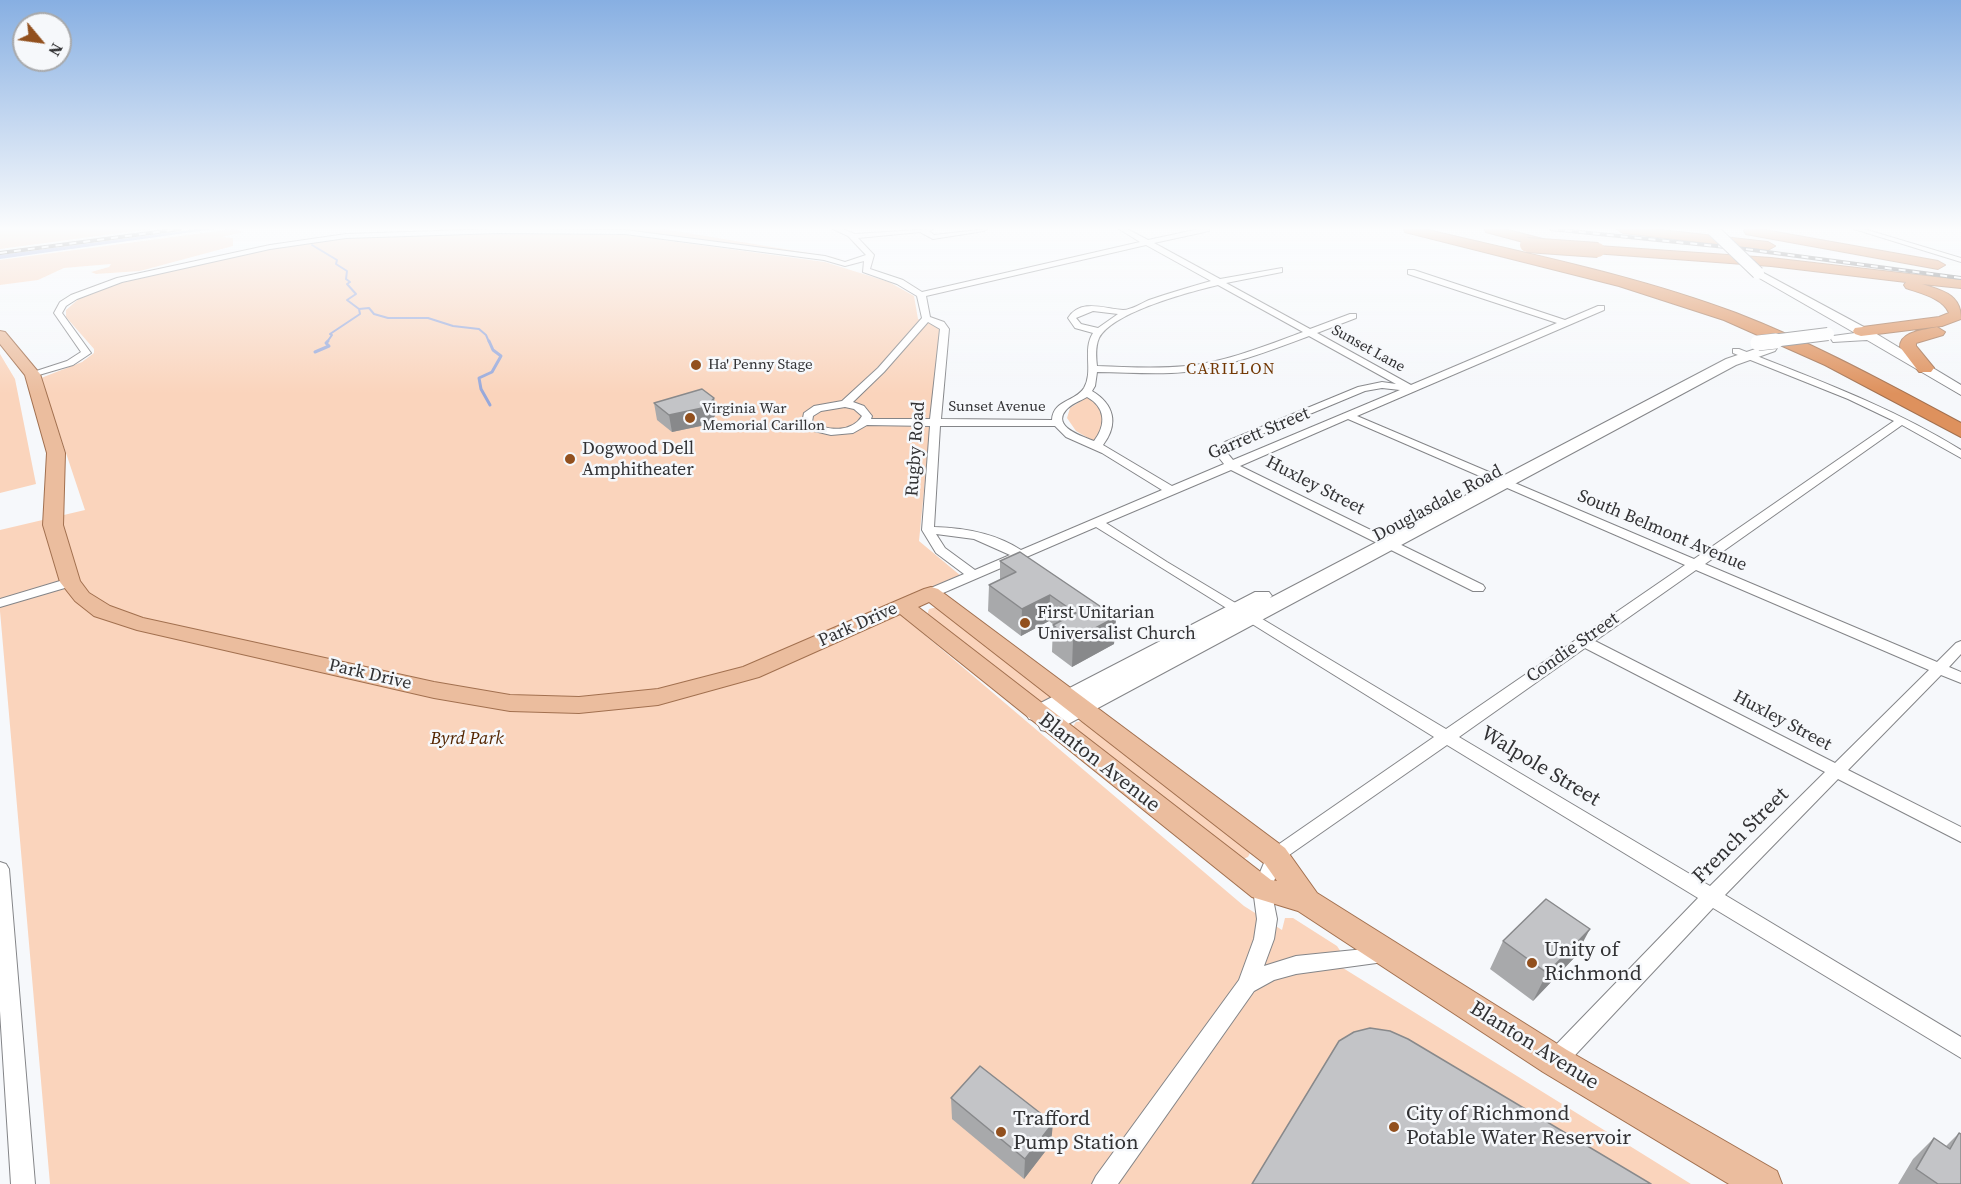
<!DOCTYPE html>
<html>
<head>
<meta charset="utf-8">
<style>
	body { margin:0 }
	#map { position:relative; width:1961px; height:1184px; overflow:hidden; background:#f6f8fb; font-family:"Source Serif 4",serif }
	canvas { display:block }
	.north { position:absolute; left:12px; top:12px; width:60px; height:60px; box-sizing:border-box; background:#f6f8fb; border:2px solid #a8a9ab; border-radius:50%; rotate:119deg; font-size:16px; font-weight:700; line-height:24px; text-align:center; color:#323234 }
	.north::after { content:''; display:block; margin:auto; width:21px; height:27px; background:#92501e; clip-path:polygon(50% 0,100% 100%,50% 72%,0 100%) }
</style>
</head>
<body>
<div id="map">
<canvas width="1961" height="1184"></canvas>
<div class="north">N</div>
</div>
<script>
const g = document.querySelector('canvas').getContext('2d');
g.lineJoin = 'round';
function fillPath(path, color) {
  g.fillStyle = color;
  g.fill(path, 'evenodd');
}
function stroke(path, color, width, dash) {
  g.strokeStyle = color;
  g.lineWidth = width;
  g.lineCap = dash ? 'butt' : 'round';
  g.setLineDash(dash || []);
  g.stroke(path);
}
function label(font, color, halo, rows, align = 'center') {
  g.font = font + ' "Source Serif 4",serif';
  g.lineWidth = 5;
  g.setLineDash([]);
  g.textBaseline = 'middle';
  g.strokeStyle = halo;
  g.fillStyle = color;
  for (const [text, x, y, turn = 0] of rows) {
    g.save();
    g.translate(x, y);
    g.rotate((+turn || 0) * Math.PI / 180);
    g.textAlign = isNaN(turn) ? turn : align;
    if (halo) g.strokeText(text, 0, 0);
    g.fillText(text, 0, 0);
    g.restore();
  }
}
fillPath(new Path2D(`
	M0 229H150L0 249Z
	M233 229 243 232 222 237 233 238V246L140 271 96 274 91 272 109 267 111 264 64 268 38 280 0 285V260Z
	M444 229H663L845 259 628 230 506 229 446 231Z
	M500 233 626 235 825 262 889 282 914 296 918 319 932 323 940 329 919 541 961 576 893 608 1244 906 1282 930 1285 918H1293L1337 946 1341 952 1322 955 1691 1184H50L0 611V530L85 510 41 378 82 362 94 353V349L66 317V310L82 296 108 286 241 255 325 239Z
	M0 354 15 379 36 484 0 493Z
	M1089 396 1101 408 1106 423 1095 442 1076 431 1067 418 1070 408Z
	M938 607 1052 697 1041 703 927 615 929 609Z
	M1084 721 1251 851 1248 857 1243 859 1072 728 1076 722Z`), '#fad4bc');
stroke(new Path2D(`
	M312 245 337 260 336 264 347 271 346 279 350 282 347 284 356 294 347 300 359 309 369 308 374 314 388 318H428L453 326 479 329 486 335 489 342
	M327 342 332 335 330 334 360 314 359 309`), '#97a8da', 2);
stroke(new Path2D(`
	M489 341 493 350 501 356 492 372 479 378 481 389 490 405
	M315 352 329 346 326 343 328 341`), '#97a8da', 3);
fillPath(new Path2D(`
	M197 229H214L0 259V255Z`), '#97a8da');
const street = new Path2D(`
	M499 229 625 230 825 256 845 262 866 255 848 236 833 229H842L855 234 933 229 929 231 934 235 987 229 984 231 933 239 920 232 858 238 874 255 870 269 903 280 922 292 1140 242 1119 229H1127L1148 240 1199 229H1209V231L1154 243 1220 279 1282 268V272L1226 283 1310 329 1350 314H1356V318L1317 333 1411 385 1557 323 1408 274V270H1414L1565 320 1598 306H1604V310L1357 416 1694 559 1894 421 1848 399 1733 353V349H1739C1815 379 1892 407 1961 450V458L1902 425 1705 564 1937 662 1956 643 1961 641V654L1949 667 1961 672V683L1941 675 1848 770 1961 827V842L1838 779 1725 895 1961 1037V1058L1713 908 1563 1068 1555 1071 1547 1068 1544 1061 1547 1054 1698 898 1447 745 1282 860 1271 889 1277 919 1274 939 1264 966 1296 956 1384 947 1391 949 1394 955 1391 961 1296 974 1274 980 1254 991 1118 1184H1092L1096 1176 1239 980 1254 939 1257 919 1253 889 1269 851 1434 737 1096 527 936 596H926L924 593 926 590 964 574 936 553 922 530 930 426 867 425 853 433 831 435 810 430 802 423 804 413 814 406 842 401 878 368 922 318 917 296 897 284 863 272 864 261 845 266 824 260 625 234 499 233 346 238 270 249 122 282 77 299 66 306 62 313 91 353 73 365 32 377 27 374 67 361 81 352 54 313 60 302 71 295 117 278 270 245 346 234ZM1146 245 1211 281C1190 287 1169 293 1149 300 1142 303 1131 310 1123 310 1105 309 1081 298 1068 318L1075 328 1093 333C1082 350 1094 371 1084 388 1075 402 1053 400 1052 420L941 419 949 329 944 322 930 317 926 296ZM1218 285 1303 332C1265 346 1226 362 1186 366 1156 369 1126 367 1097 366 1096 357 1095 347 1099 338 1113 312 1189 292 1218 285ZM1093 311 1118 314 1098 328 1081 324 1076 318ZM928 322 940 329 930 419H871L872 416 864 406 853 402 884 372ZM1309 336 1396 384 1382 382 1358 387 1225 442 1219 447 1216 454 1224 464 1172 486 1103 445C1119 424 1114 404 1092 391L1095 386 1097 372C1126 372 1156 375 1185 372 1228 367 1269 351 1309 336ZM1382 388 1400 390 1233 460 1228 454 1233 446 1365 391ZM1087 397C1105 407 1107 424 1094 441 1084 437 1051 427 1066 410 1071 404 1080 401 1087 397ZM845 407 854 409 862 416C852 433 827 431 812 422L813 416 821 411ZM1348 419 1685 565 1446 729 1167 562 1106 523 1231 470 1473 591H1483L1485 588 1483 585 1240 466ZM940 426H1055L1066 437 1102 453 1162 490 1021 550C995 533 965 528 934 527ZM936 534 974 539 1010 555 975 570 945 548ZM1696 570 1929 670 1835 763 1595 641ZM1585 648 1825 772 1710 886 1459 737Z
	M1854 229H1864L1961 258V262Z
	M70 578 77 582 75 585 0 607V599Z
	M0 862 6 864 9 869 35 1184H11L0 1011Z`);
const secondary = new Path2D(`
	M1758 270 1875 333 1961 385V395L1867 340 1833 342 1831 339 1833 336 1855 333 1754 275V271Z
	M1770 344 1777 348 1775 351 1736 365 1057 730 1049 732 1041 730 1038 724 1039 721 1029 719 1026 714 1029 709 1255 592H1269L1272 596 1270 598 1726 359Z`);
const primary = new Path2D(`
	M0 331 5 332 40 374 65 453 63 525 80 581 89 593 110 606 143 618 434 682 510 695 579 697 658 689 743 667 924 589 931 587 938 589 1285 848 1317 893 1567 1050 1777 1171 1782 1184H1729L1543 1072 1298 911 1252 897 900 614 759 677 658 705 579 713 510 711 434 698 137 630 94 616 75 601 60 582 43 525 47 453 25 375 0 344ZM929 602 1265 864 1277 881 1271 880 918 607Z`);
const highway = new Path2D(`
	M1404 229H1424C1528 254 1635 275 1736 313 1814 343 1888 384 1961 423V437L1825 365 1724 320 1619 286 1405 232Z
	M1485 229H1504L1562 244 1564 247 1557 251 1486 232Z
	M1617 229H1652L1768 242 1775 246 1768 250 1623 233Z
	M1746 229H1759L1938 261 1945 265 1938 269 1751 235 1746 234 1744 231Z
	M1598 246 1771 258 1961 280V288L1922 284C1943 291 1961 294 1961 319L1942 326 1861 336 1855 334 1853 331 1855 328 1939 317 1949 313C1943 298 1920 293 1906 288L1904 285 1906 282 1771 266 1593 253 1591 250 1593 247Z
	M1937 327 1945 332 1943 335 1916 343V346L1934 368 1931 372H1919L1900 347C1900 331 1925 330 1937 327Z`);
stroke(street, '#848588', 2);
stroke(secondary, '#848588', 2);
stroke(primary, '#a2704f', 2);
stroke(highway, '#a2704f', 2);
fillPath(street, '#fff');
fillPath(secondary, '#fff');
fillPath(primary, '#ebbd9e');
fillPath(highway, '#de915d');
const rail = new Path2D(`
	M1551 229 1745 249 1961 278
	M0 253 180 229`);
stroke(rail, '#67686a', 4);
stroke(rail, '#f6f8fb', 2, [7]);
const secondaryBridgeFar1 = new Path2D(`
	M1713 230 1758 273
	M1764 342 1828 334`);
const secondaryBridge = new Path2D(`
	M1758 343 1776 341`);
const highwayBridge = new Path2D(`
	M1527 245 1598 250`);
stroke(secondaryBridgeFar1, '#848588', 14, []);
stroke(secondaryBridge, '#848588', 16, []);
stroke(highwayBridge, '#a2704f', 16, []);
stroke(secondaryBridgeFar1, '#fff', 12);
stroke(secondaryBridge, '#fff', 15);
stroke(highwayBridge, '#de915d', 14);
fillPath(new Path2D(`
	M714 398 716 414 710 424 672 432 657 420 654 403Z
	M1000 561 1116 617 1114 644 1072 667 1052 652 1053 625H1054L1049 621 1021 636 988 611 989 585 1000 580Z
	M1503 941 1575 957 1533 1001 1490 969Z
	M951 1098 1051 1144 1024 1179 952 1119Z
	M1959 1133 1961 1184H1898L1913 1159 1934 1138 1946 1146Z`), '#a8a9ab');
fillPath(new Path2D(`
	M714 398 716 414 710 424 672 432 669 415Z
	M1050 595 1049 621 1021 636 1022 609Z
	M1116 617 1114 644 1072 667 1073 640Z
	M1590 929 1575 957 1533 1001 1547 973Z
	M1053 1123 1051 1144 1024 1179 1025 1159Z`), '#88898b');
const building = new Path2D(`
	M702 389 714 398 707 407 669 415 654 403Z
	M1020 552 1116 617 1073 640 1053 625 1076 613 1050 595 1022 609 989 585 1016 572 1000 561Z
	M1546 899 1590 929 1547 973 1503 941Z
	M1370 1028 1390 1031 1408 1039 1651 1184H1252L1339 1041 1354 1032Z
	M980 1066 1053 1123 1025 1159 951 1098Z
	M1959 1133 1961 1134V1184H1938L1916 1169 1934 1138 1950 1149Z`);
fillPath(building, '#c3c4c7');
stroke(building, '#88898b', 1.5);
const sky = g.createLinearGradient(0, 0, 0, 394);
sky.addColorStop(0, '#87afe2');
sky.addColorStop(0.58, '#fbfcfd');
sky.addColorStop(1, '#fbfcfd00');
g.fillStyle = sky;
g.fillRect(0, 0, 1961, 394);
for (const [x, y, r, color] of [
	[696,365,6,"#92501e"],
	[690,418,6,"#92501e"],
	[570,459,6,"#92501e"],
	[1025,623,6,"#92501e"],
	[1532,963,6,"#92501e"],
	[1394,1127,6,"#92501e"],
	[1001,1132,6,"#92501e"]
]) {
  const dot = new Path2D();
  dot.arc(x, y, r, 0, 2 * Math.PI);
  g.fillStyle = color;
  g.fill(dot);
  stroke(dot, '#f6f8fb', 2);
}
label('15px', '#323234', '#f6f8fb', [
	["Sunset Lane",1368,349,29],
	["Sunset Avenue",997,407]
]);
label('15px', '#323234', '#f6f8fb', [
	["Ha' Penny Stage",708,365],
	["Virginia War",702,409],
	["Memorial Carillon",702,426]
], 'left');
g.letterSpacing = '1.5px';
label('16px', '#723804', '#f6f8fb', [
	["CARILLON",1231,370]
]);
g.letterSpacing = '0px';
label('18px', '#323234', '#f6f8fb', [
	["Garrett Street",1259,434,-23],
	["Rugby Road",916,449,-86],
	["Huxley Street",1315,486,27],
	["Douglasdale Road",1438,504,-28],
	["South Belmont Avenue",1662,531,23],
	["Park Drive",858,625,-24],
	["Condie Street",1573,648,-35],
	["Park Drive",370,675,13],
	["Huxley Street",1782,721,28]
]);
label('18px', '#323234', '#f6f8fb', [
	["Dogwood Dell",582,449],
	["Amphitheater",582,470],
	["First Unitarian",1037,613],
	["Universalist Church",1037,634]
], 'left');
label('italic 18px', '#542500', '#f6f8fb', [
	["Byrd Park",467,739]
]);
label('21px', '#323234', '#f6f8fb', [
	["Blanton Avenue",1099,763,38],
	["Walpole Street",1540,767,31],
	["French Street",1741,836,-45],
	["Blanton Avenue",1534,1046,32]
]);
label('21px', '#323234', '#f6f8fb', [
	["Unity of",1544,951],
	["Richmond",1544,975],
	["City of Richmond",1406,1115],
	["Potable Water Reservoir",1406,1139],
	["Trafford",1013,1120],
	["Pump Station",1013,1144]
], 'left');
</script>
</body>
</html>
